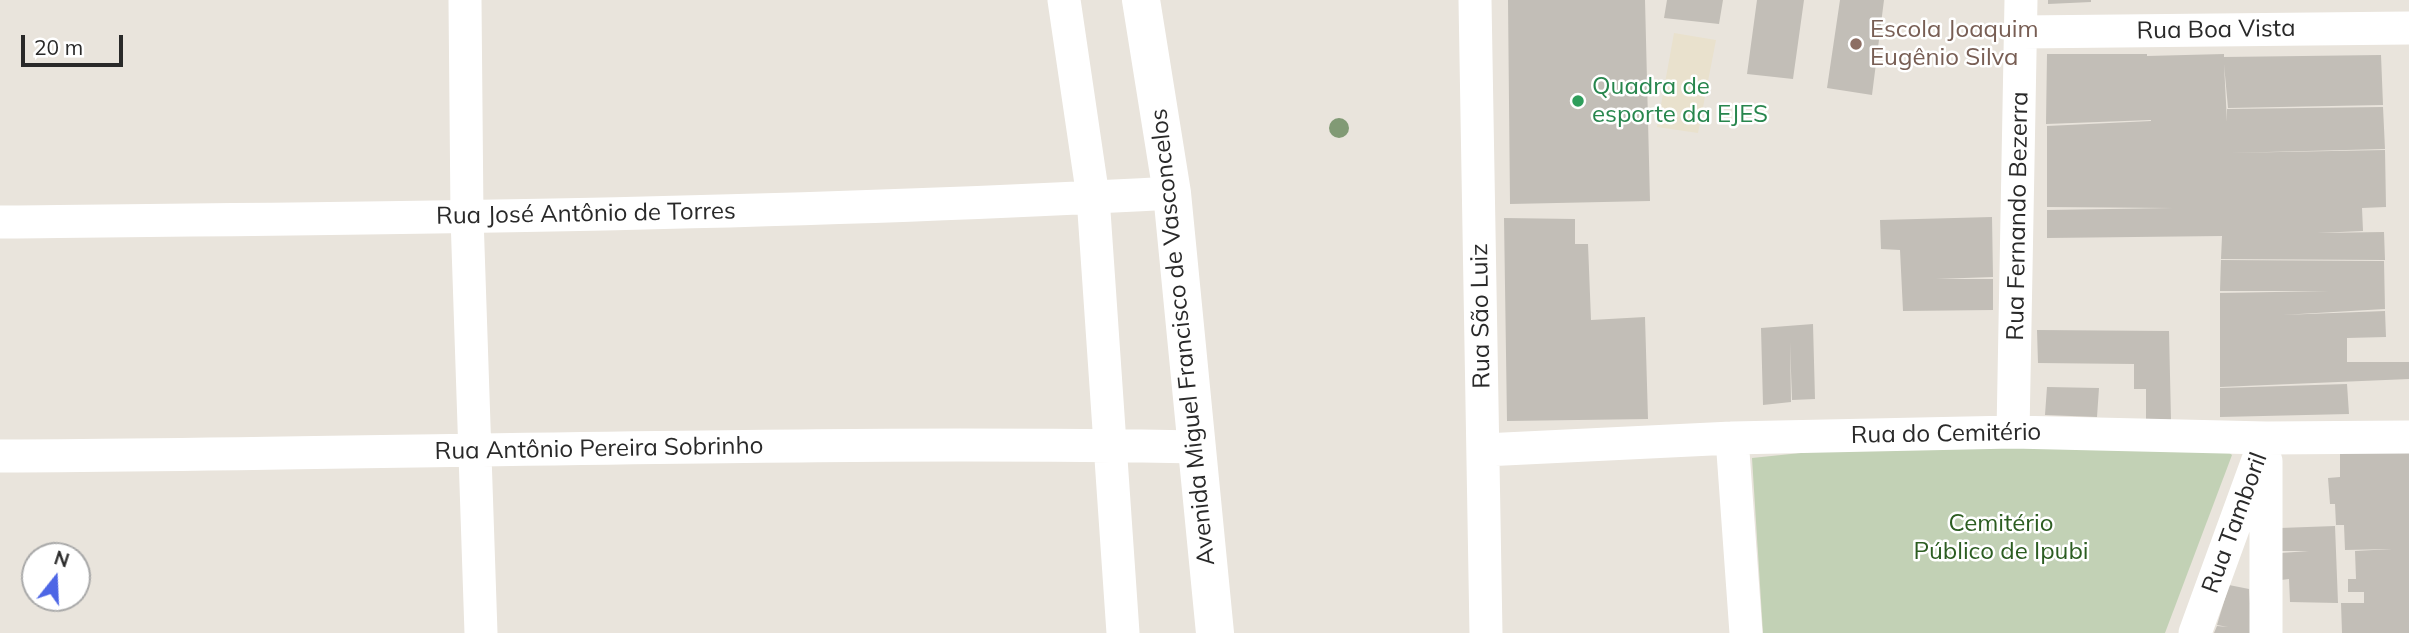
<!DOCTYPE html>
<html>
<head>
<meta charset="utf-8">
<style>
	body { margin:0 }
	#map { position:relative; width:2409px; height:633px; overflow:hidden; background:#e9e4dc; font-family:Mulish,sans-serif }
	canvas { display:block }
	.north { position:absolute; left:21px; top:542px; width:70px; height:70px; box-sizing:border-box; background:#fff; border:2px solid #a9a9a9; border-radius:50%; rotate:18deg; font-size:19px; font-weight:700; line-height:28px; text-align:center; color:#292929 }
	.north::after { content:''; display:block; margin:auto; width:24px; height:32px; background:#4d66e5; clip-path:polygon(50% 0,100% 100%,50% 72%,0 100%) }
	.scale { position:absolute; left:21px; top:35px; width:102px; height:32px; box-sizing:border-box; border:4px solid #292929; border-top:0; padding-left:9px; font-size:21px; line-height:24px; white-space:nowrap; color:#292929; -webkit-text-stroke:5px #fff; paint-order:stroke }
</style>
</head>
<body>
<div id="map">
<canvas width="2409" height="633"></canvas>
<div class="north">N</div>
<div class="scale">20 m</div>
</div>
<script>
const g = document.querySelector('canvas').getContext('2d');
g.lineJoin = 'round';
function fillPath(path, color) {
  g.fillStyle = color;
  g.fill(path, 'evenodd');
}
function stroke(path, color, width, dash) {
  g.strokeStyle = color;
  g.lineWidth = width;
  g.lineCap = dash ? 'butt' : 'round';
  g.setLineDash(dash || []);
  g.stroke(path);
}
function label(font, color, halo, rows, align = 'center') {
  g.font = font + ' Mulish,sans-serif';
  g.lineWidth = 5;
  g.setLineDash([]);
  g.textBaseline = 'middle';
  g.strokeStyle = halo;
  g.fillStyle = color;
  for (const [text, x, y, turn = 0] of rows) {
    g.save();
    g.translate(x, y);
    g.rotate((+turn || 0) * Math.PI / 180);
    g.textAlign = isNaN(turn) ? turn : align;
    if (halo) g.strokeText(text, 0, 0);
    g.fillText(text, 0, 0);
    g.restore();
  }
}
fillPath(new Path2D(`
	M1674 33 1716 40 1698 133 1657 127Z`), '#e9e1cd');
fillPath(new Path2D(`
	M1868 446 2222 447 2232 455 2165 633H1763L1752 458Z`), '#c2d1b5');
fillPath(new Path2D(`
	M1508 0H1645L1650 201 1510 204Z
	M1667 0H1723L1719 24 1664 18Z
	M1757 0H1804L1793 79 1747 74Z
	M1840 0H1884L1872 95 1827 88Z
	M2048 0H2091V2L2048 4Z
	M2047 54H2147V56L2224 54V57L2381 55 2383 105 2228 108 2224 64 2227 122V109L2383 107 2385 149 2228 153 2385 150 2386 207 2362 208 2363 231 2317 233 2384 232 2385 260 2221 259 2222 236 2047 238V210L2173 208 2047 207V126L2151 121V120L2046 124Z
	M1992 217 1993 277 1936 279H1993V310L1903 311 1900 250 1881 249 1880 220Z
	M1504 218 1575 219V244H1588L1591 320 1645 317 1648 419 1507 421Z
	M2221 260 2384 261 2385 309 2282 315 2385 311 2386 337 2347 338V362H2409V379L2220 387V293L2329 291H2220Z
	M1813 324 1815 399 1792 400 1790 342 1791 402 1763 405 1761 328Z
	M2037 330 2169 331 2171 420 2146 419V389H2134V364L2038 363Z
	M2347 384 2349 414 2220 417V388Z
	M2047 387 2099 388 2097 417 2045 415Z
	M2409 446V633H2342L2341 603H2364V592H2348V579H2356L2355 551 2392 549 2345 550 2344 525H2336L2335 504H2330L2328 478 2340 477V450Z
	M2335 526 2338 603 2290 602 2289 579 2281 580V553L2309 551H2280V528Z
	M2229 585 2249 589 2252 633H2214L2217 626 2228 627 2217 625Z`), '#c2beb7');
stroke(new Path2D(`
	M465 0 467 217 481 633
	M1064 0 1093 197 1123 633
	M1475 0 1486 633
	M2022 32 2409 28
	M0 222C391 218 782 215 1172 193
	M2013 432 2021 0
	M1732 438 1746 633
	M1484 450 1732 438 2013 432 2266 438 2409 437
	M0 456C399 454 798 440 1198 447
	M2266 461V633
	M2195 633 2266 438`), '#fff', 33);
stroke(new Path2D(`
	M1141 0 1172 193 1215 633`), '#fff', 38);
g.fillStyle = '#819a75';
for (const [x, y] of [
	[1339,128]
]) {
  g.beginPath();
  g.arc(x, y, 10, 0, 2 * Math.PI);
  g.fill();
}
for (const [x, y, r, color] of [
	[1856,44,7,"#8d6e63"],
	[1578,101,7,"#2e9e5b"]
]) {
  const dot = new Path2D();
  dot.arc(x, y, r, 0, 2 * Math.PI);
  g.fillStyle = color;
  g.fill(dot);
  stroke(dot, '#fff', 2.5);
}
label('24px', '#785e54', '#fff', [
	["Escola Joaquim",1870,30],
	["Eugênio Silva",1870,58]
], 'left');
label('24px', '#292929', '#fff', [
	["Rua Boa Vista",2216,30,-1],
	["Rua José Antônio de Torres",586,214,-1],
	["Rua Fernando Bezerra",2018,216,-89],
	["Rua São Luiz",1481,316,-91],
	["Avenida Miguel Francisco de Vasconcelos",1183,337,-96],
	["Rua do Cemitério",1946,434,-1],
	["Rua Antônio Pereira Sobrinho",599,449,-1],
	["Rua Tamboril",2235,523,-70]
]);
label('24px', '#27864d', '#fff', [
	["Quadra de",1592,87],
	["esporte da EJES",1592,115]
], 'left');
label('24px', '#2c5d21', '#fff', [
	["Cemitério",2001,524],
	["Público de Ipubi",2001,552]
]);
</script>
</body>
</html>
